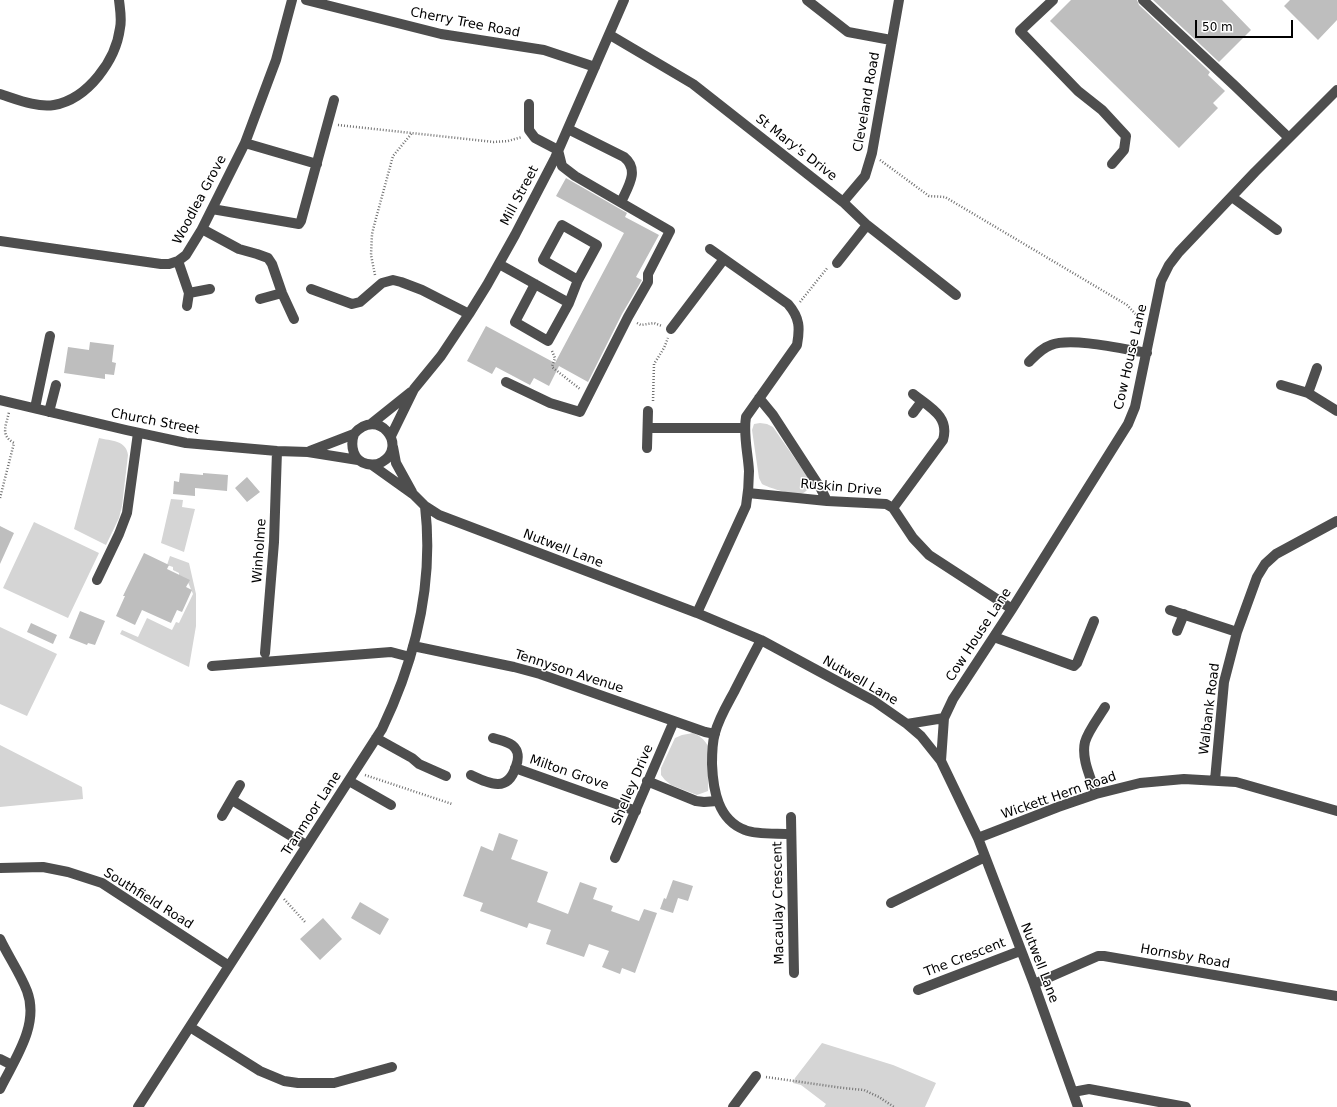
<!DOCTYPE html>
<html>
<head>
<meta charset="utf-8">
<style>
	body { margin:0 }
	#map { position:relative; width:1337px; height:1107px; overflow:hidden; background:#fff; font-family:"DejaVu Sans",sans-serif }
	canvas { display:block }
	.scale { position:absolute; left:1195px; top:20px; width:98px; height:18px; box-sizing:border-box; border:2px solid #000; border-top:0; padding-left:5px; font-size:12px; line-height:14px; white-space:nowrap; color:#000; -webkit-text-stroke:3px #fff; paint-order:stroke }
</style>
</head>
<body>
<div id="map">
<canvas width="1337" height="1107"></canvas>
<div class="scale">50 m</div>
</div>
<script>
const g = document.querySelector('canvas').getContext('2d');
g.lineJoin = 'round';
function fillPath(path, color) {
  g.fillStyle = color;
  g.fill(path, 'evenodd');
}
function stroke(path, color, width, dash) {
  g.strokeStyle = color;
  g.lineWidth = width;
  g.lineCap = dash ? 'butt' : 'round';
  g.setLineDash(dash || []);
  g.stroke(path);
}
function label(font, color, halo, rows, align = 'center') {
  g.font = font + ' "DejaVu Sans",sans-serif';
  g.lineWidth = 3;
  g.setLineDash([]);
  g.textBaseline = 'middle';
  g.strokeStyle = halo;
  g.fillStyle = color;
  for (const [text, x, y, turn = 0] of rows) {
    g.save();
    g.translate(x, y);
    g.rotate((+turn || 0) * Math.PI / 180);
    g.textAlign = isNaN(turn) ? turn : align;
    if (halo) g.strokeText(text, 0, 0);
    g.fillText(text, 0, 0);
    g.restore();
  }
}
fillPath(new Path2D(`
	M760 423 767 424 773 427 809 479C810 485 808 493 800 494 793 495 769 488 762 484L759 478 752 430 754 424Z
	M99 438C111 441 126 440 128 455L122 506 119 518 106 545 74 529Z
	M171 499 183 500 182 507 195 509 184 552 161 543Z
	M34 522 99 553 68 618 3 588Z
	M170 556 189 563 196 594V626L189 667 120 634 122 630 138 637 147 618 172 630 176 622 179 623 193 594 187 580 179 576V573L173 570V567L167 565Z
	M0 627 57 654 27 716 0 704Z
	M693 733C700 736 704 739 708 746V791L697 795 671 785 665 780 661 775V768L675 738 682 735Z
	M0 745 82 787 83 799 0 807Z
	M822 1043 893 1065 936 1083 925 1107H824L826 1104 801 1085 793 1083 795 1078Z`), '#d5d5d5');
fillPath(new Path2D(`
	M1071 0H1137L1139 5 1210 72 1208 75 1225 91 1213 103 1218 108 1179 148 1050 21Z
	M1153 0H1222L1251 30 1219 62Z
	M1290 0H1337V20L1318 40 1284 6Z
	M566 178 627 213 625 217 659 235 636 277 642 280 622 314 588 382 559 366 549 386 534 378 530 385 496 367 492 374 467 361 486 326 555 363 624 233 556 196Z
	M90 342 114 345 112 362 116 363 114 375 105 374V379L64 373 68 347 89 350Z
	M180 473 203 475V473L228 475 227 491 195 488V496L173 494 174 481 179 482Z
	M247 477 260 492 247 502 235 488Z
	M0 526 14 533 0 564Z
	M144 553 169 565 167 569 190 580 186 587 192 590 182 612 177 610 171 623 142 610 135 625 116 616 125 596H123Z
	M80 611 105 621 95 645 88 643 87 645 69 638Z
	M31 623 57 635 53 644 27 632Z
	M499 833 518 840 511 859 548 872 537 902 568 914 580 882 597 888 593 899 613 906 611 911 639 921 644 909 657 913 635 973 622 968 620 974 602 967 609 951 589 944 584 957 546 944 551 930 529 923 527 928 480 911 483 903 463 896 481 846 493 851Z
	M673 880 693 886 688 901 678 898 673 913 660 909 664 898 666 899Z
	M360 902 389 919 380 935 351 918Z
	M323 918 342 939 320 960 300 939Z`), '#bebebe');
stroke(new Path2D(`
	M338 125 494 142 508 141 522 137
	M880 160 929 196 945 197 1127 305 1142 321
	M375 275 371 255 372 234 375 222 393 156 412 133
	M800 302 828 267
	M637 323 641 325 654 323 662 326
	M552 351 555 358 552 367 580 389
	M653 401 654 364 664 348 668 338
	M0 498 14 443C0 435 6 426 9 412
	M365 775 452 804
	M284 899 305 922
	M766 1077 843 1088 864 1090 879 1097 894 1107`), '#707070', 2.5, [1, 2]);
stroke(new Path2D(`
	M306 0 441 34 544 50 595 67
	M807 0 848 32 891 40
	M1053 0 1020 31 1078 91 1102 110 1126 136 1124 150 1112 164
	M1143 0 1235 86 1289 138
	M610 35 693 84 843 202 867 225 956 295
	M0 94C16 99 37 108 54 105 88 99 116 60 120 28 122 19 120 9 119 0
	M568 129 624 157C640 170 628 187 621 202
	M245 143 317 164
	M1232 197 1277 230
	M843 202 865 176 872 153 899 0
	M212 209 299 224 301 221 334 100
	M202 229 239 249 257 254 268 258 272 264 282 293 294 319
	M0 241 161 264H169L178 261 186 255 202 229 245 143 276 60 292 0
	M178 261 189 293 187 306
	M837 263 867 225
	M499 264 569 303 578 280 597 245 562 225 543 260 578 280
	M535 284 515 322 548 341 569 303
	M311 289 352 304 360 302 382 283 393 280 401 282 422 290 469 314
	M189 293 210 289
	M260 299 282 293
	M671 329 724 259
	M1029 362C1036 355 1042 348 1051 345 1072 337 1123 349 1147 353
	M506 382 550 403 580 412 628 317 648 282V274L670 231 575 176 562 166 558 150 535 138 529 130V104
	M1281 385 1308 393 1337 411
	M1308 393 1317 368
	M759 398 773 415 821 489 827 501
	M0 400 126 430 186 443 277 451 308 452 358 460
	M35 408 50 336
	M49 412 56 385
	M913 413 922 401
	M371 424 411 392
	M648 428H744
	M391 436 414 389 441 356 469 314 487 285 515 235 555 158 624 0
	M393 447 396 463 412 492
	M647 448 648 411
	M310 451 354 434C378 406 409 446 382 462 377 465 372 465 367 464 353 461 350 446 354 434
	M372 465 414 495 425 506 439 515 697 613 761 640 874 701 907 724 921 736 941 761 978 838 1034 984 1078 1107
	M748 493 827 501 886 504 893 508 913 538 929 555 1012 609
	M893 508 943 440C950 416 929 407 913 394
	M97 580 119 534 127 513 138 433
	M1170 610 1237 632
	M697 613 746 506C748 494 749 483 749 471 748 453 743 435 746 417L797 345C800 328 800 318 788 304L710 249
	M1177 631 1184 614
	M994 637 1074 666 1077 663 1094 621
	M761 640C752 657 743 674 734 692 727 705 719 718 715 733 712 743 712 754 712 764 713 790 718 820 745 830 757 835 778 833 791 834
	M413 646 514 667 540 674 705 732 715 734
	M265 653 274 542 277 451
	M212 666 391 652 410 657
	M907 724 944 718
	M376 738 412 758 419 764 446 776
	M941 761 944 718 953 699 1012 609 1128 424 1135 407 1161 281 1169 265 1179 252 1255 172 1337 90
	M515 768 636 811
	M471 775C490 784 508 793 516 766 518 761 519 753 515 748 511 742 499 740 493 738
	M1215 780 1224 682 1237 632 1257 577 1265 564 1276 554 1337 521
	M349 781 391 805
	M647 781 696 801 704 802 717 801
	M1096 794C1091 778 1081 759 1085 742 1088 731 1099 717 1105 707
	M232 800 306 845
	M222 816 240 785
	M791 817 794 973
	M978 838 1058 807 1096 794 1140 783 1184 779 1236 782 1337 811
	M615 858 674 721
	M0 868 43 867 68 872 102 883 229 966
	M891 903 985 857
	M0 939C8 956 20 973 27 991 40 1025 14 1060 0 1089
	M1034 984 1098 956H1104L1337 996
	M918 990 1020 951
	M190 1027 260 1071 284 1081 298 1083H334L392 1067
	M0 1059 12 1065
	M1073 1092 1089 1089 1186 1107
	M138 1107 382 729C415 660 434 583 425 506
	M733 1107 756 1076`), '#4e4e4e', 10);
label('13px', '#000', '#fff', [
	["Cherry Tree Road",465,23,11],
	["Cleveland Road",867,102,-80],
	["St Mary's Drive",796,148,38],
	["Mill Street",520,196,-62],
	["Woodlea Grove",200,200,-62],
	["Cow House Lane",1131,357,-77],
	["Church Street",155,422,11],
	["Ruskin Drive",841,488,5],
	["Nutwell Lane",563,549,21],
	["Winholme",260,551,-86],
	["Cow House Lane",979,635,-57],
	["Tennyson Avenue",569,672,18],
	["Nutwell Lane",860,681,30],
	["Walbank Road",1210,709,-83],
	["Milton Grove",569,773,19],
	["Shelley Drive",633,785,-67],
	["Wickett Hern Road",1059,796,-19],
	["Tranmoor Lane",312,814,-57],
	["Southfield Road",148,899,32],
	["Macaulay Crescent",779,903,-91],
	["Hornsby Road",1185,957,10],
	["The Crescent",965,958,-21],
	["Nutwell Lane",1039,963,69]
]);
</script>
</body>
</html>
